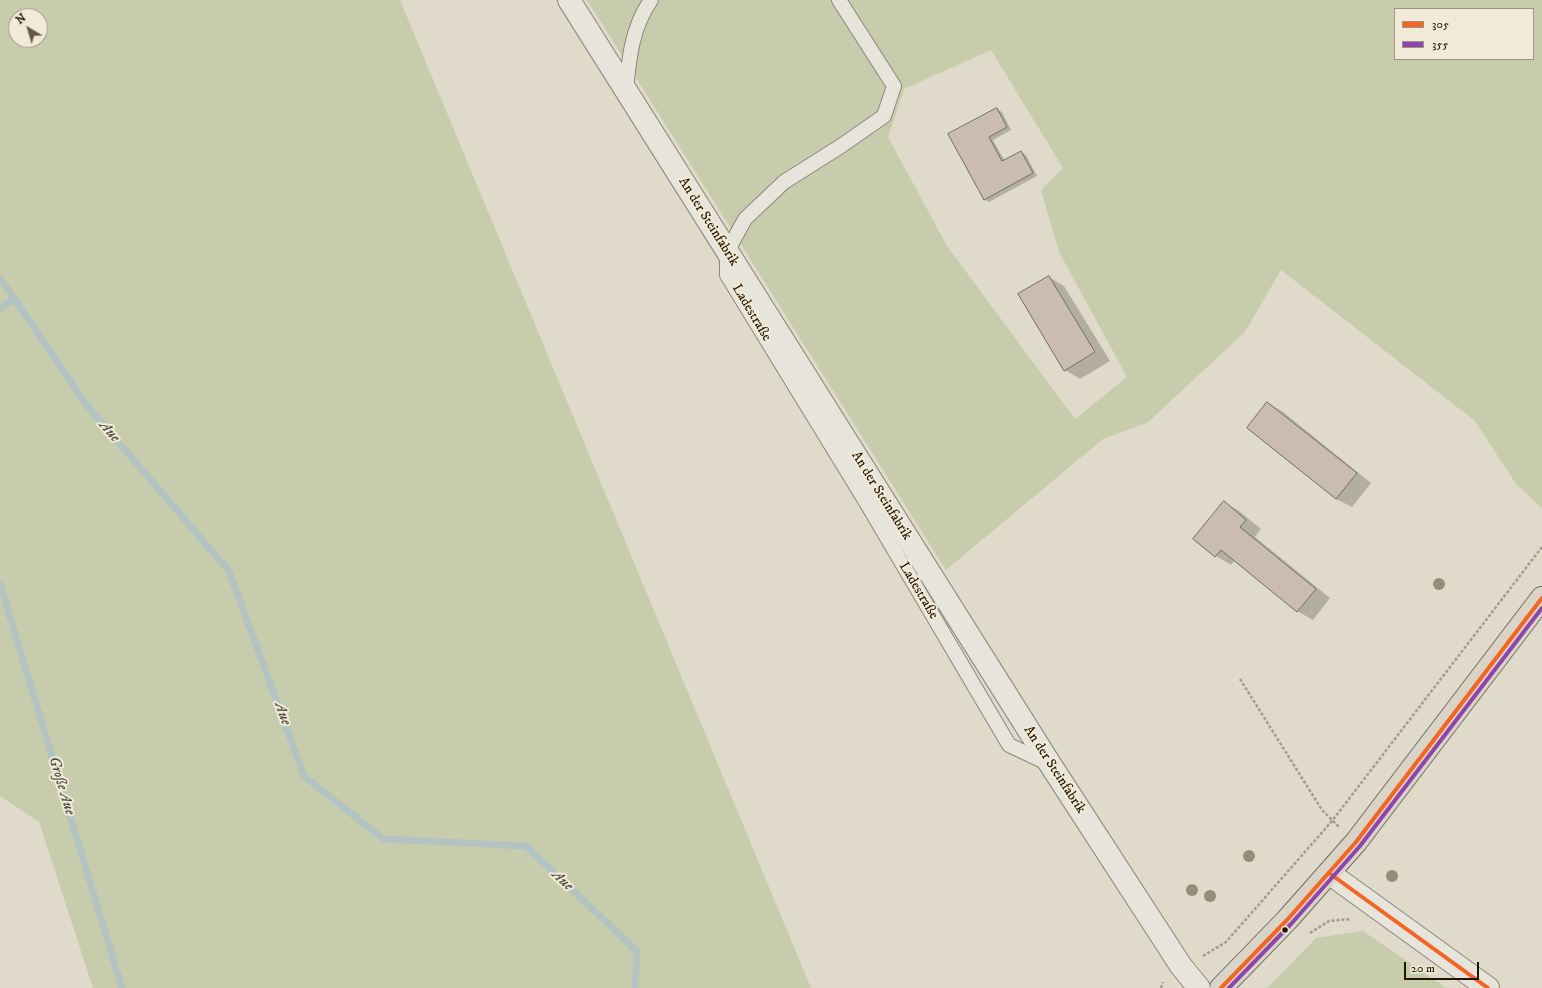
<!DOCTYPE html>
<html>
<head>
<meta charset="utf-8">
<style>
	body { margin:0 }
	#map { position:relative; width:1542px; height:988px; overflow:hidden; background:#dfdaca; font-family:"IM FELL DW Pica",serif }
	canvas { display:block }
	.legend { position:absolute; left:1394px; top:8px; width:140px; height:52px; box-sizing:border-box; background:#f0ead7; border:1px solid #9e9481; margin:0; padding:5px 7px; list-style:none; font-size:12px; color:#231200 }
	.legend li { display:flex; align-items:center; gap:8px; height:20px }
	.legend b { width:20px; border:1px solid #9e9481 }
	.north { position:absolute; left:8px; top:8px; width:40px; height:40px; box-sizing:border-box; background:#f0ead7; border:1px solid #9e9481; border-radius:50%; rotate:322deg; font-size:11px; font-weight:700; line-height:16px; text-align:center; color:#231200 }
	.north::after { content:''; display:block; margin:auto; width:14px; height:18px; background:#655847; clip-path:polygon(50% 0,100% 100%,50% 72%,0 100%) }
	.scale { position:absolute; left:1404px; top:962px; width:75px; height:18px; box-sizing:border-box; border:2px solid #231200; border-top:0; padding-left:5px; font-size:12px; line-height:14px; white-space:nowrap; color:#231200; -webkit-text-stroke:3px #f0ead7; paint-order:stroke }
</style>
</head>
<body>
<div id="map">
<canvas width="1542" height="988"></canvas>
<ul class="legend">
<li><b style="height:5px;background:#f26522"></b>305</li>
<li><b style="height:5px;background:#8e44ad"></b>355</li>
</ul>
<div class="north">N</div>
<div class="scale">20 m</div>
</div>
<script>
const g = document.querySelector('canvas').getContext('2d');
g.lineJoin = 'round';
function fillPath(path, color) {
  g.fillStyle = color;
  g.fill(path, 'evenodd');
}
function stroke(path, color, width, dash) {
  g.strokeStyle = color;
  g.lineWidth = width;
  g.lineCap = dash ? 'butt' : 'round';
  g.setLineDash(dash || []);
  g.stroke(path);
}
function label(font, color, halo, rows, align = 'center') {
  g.font = font + ' "IM FELL DW Pica",serif';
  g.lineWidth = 4;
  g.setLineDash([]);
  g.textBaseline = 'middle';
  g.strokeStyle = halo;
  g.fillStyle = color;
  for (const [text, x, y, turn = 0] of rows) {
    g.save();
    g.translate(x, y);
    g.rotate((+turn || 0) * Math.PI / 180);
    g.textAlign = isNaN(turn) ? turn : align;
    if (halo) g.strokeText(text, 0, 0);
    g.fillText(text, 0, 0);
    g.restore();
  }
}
fillPath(new Path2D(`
	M0 0H400L811 988H93L39 822 0 796ZM16 16H40V40H16Z
	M587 0H1542V508L1516 484 1475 421 1281 270 1245 332 1147 423 1103 439 946 570ZM1395 9H1533V59H1395ZM991 50 1063 168 1041 190 1059 252 1127 377 1075 419 947 246 888 137 904 89Z
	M1363 931 1446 988H1267L1316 938Z`), '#c7cdac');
fillPath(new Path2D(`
	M997 109 1002 112 1011 130 993 140 1005 161 1021 152 1026 155 1037 176 989 202 984 199 950 134Z
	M1049 277 1064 286 1110 361 1080 379 1065 370Z
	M1268 403 1283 412 1371 483 1352 507 1336 499 1248 428Z
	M1224 502 1239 511 1261 529 1255 537 1330 598 1313 620 1297 611 1235 560 1231 565 1216 556 1194 538Z`), '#0003');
stroke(new Path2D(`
	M0 278 88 407 229 571 304 776 383 839 526 846 637 951 635 988
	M0 308 14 299
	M0 584 122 988`), '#b2c3c2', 7);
const building = new Path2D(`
	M997 108 1007 127 989 137 1002 161 1021 151 1033 173 984 200 948 134Z
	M1049 276 1095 352 1064 371 1018 294Z
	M1267 402 1357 473 1336 499 1247 428Z
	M1224 501 1246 520 1240 527 1316 589 1297 612 1221 550 1215 557 1193 539Z`);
fillPath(building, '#cabdb0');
stroke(building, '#726c61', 1);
const lane = new Path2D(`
	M839 0 894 86 884 116 841 146 784 182 745 219 727 252V275L866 502 1009 745 1049 764
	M626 91C629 58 632 27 651 0`);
const street = new Path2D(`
	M569 0 1050 764 1181 966 1199 988
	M1329 873 1488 988`);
const primary = new Path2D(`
	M1221 988 1287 920 1356 842 1542 598`);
stroke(lane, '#8c877c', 16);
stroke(street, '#8c877c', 24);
stroke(primary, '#726c61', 24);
stroke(new Path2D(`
	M1240 679 1322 810 1339 827
	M1310 933 1329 921 1351 919
	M1203 956 1226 942 1332 821 1542 547
	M1161 988 1163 982`), '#a09c94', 2.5, [3, 2]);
stroke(lane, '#e7e4dc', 14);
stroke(street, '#e7e4dc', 22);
stroke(primary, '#dad4c7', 22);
stroke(new Path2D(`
	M1329 873 1488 988
	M1221 988 1287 920 1356 842 1542 598`), '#f26522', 4);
stroke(new Path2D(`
	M1229 988 1291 924 1360 846 1542 608`), '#8e44ad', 4);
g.fillStyle = '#948e78';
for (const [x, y] of [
	[1439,584],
	[1249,856],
	[1392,876],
	[1192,890],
	[1210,896]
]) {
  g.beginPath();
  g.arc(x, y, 6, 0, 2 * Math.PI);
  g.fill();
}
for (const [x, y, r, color] of [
	[1285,930,3.5,"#231200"]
]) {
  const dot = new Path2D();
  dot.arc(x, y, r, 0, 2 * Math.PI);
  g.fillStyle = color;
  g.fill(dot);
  stroke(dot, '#f0ead7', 1.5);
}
label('14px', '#231200', '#f0ead7', [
	["An der Steinfabrik",708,222,58],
	["Ladestraße",751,313,59],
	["An der Steinfabrik",881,496,58],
	["Ladestraße",918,591,59],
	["An der Steinfabrik",1054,770,57]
]);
label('italic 15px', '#4e4c43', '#f0ead7', [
	["Aue",109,432,49],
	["Aue",282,714,70],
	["Große Aue",61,786,73],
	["Aue",562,881,43]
]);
</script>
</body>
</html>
